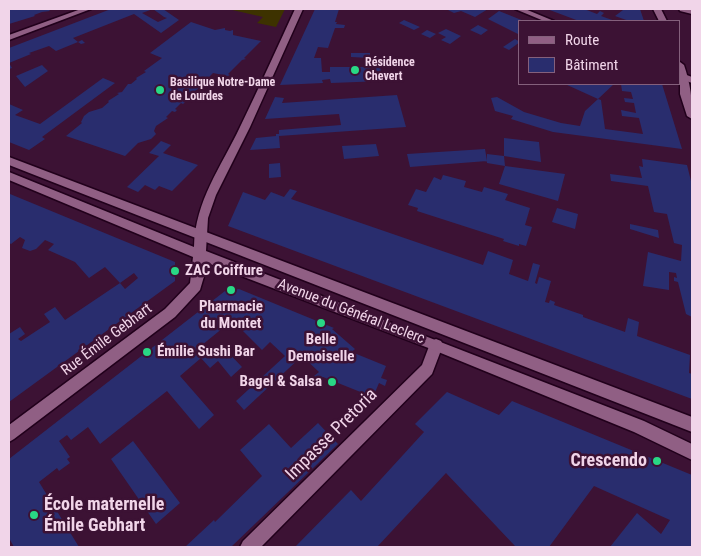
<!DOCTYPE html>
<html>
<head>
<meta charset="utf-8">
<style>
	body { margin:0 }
	#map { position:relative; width:701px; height:556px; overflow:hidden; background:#3c1234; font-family:"Roboto Condensed",sans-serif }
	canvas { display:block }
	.frame { position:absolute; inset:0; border:10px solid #f1d5e9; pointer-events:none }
	.legend { position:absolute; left:518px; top:20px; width:162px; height:65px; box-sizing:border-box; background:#3c1234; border:1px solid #84607c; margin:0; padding:6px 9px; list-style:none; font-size:15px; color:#f1d5e9 }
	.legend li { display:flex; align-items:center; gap:10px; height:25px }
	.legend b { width:25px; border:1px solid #84607c }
</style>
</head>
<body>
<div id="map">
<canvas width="701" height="556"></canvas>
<div class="frame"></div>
<ul class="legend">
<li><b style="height:6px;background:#905f84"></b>Route</li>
<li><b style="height:14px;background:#292d6e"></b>Bâtiment</li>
</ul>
</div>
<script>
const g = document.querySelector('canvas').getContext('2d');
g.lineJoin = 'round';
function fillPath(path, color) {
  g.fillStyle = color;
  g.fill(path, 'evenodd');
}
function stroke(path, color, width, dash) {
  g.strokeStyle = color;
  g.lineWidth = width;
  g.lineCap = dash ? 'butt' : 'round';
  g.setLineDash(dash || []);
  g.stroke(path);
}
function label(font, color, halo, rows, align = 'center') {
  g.font = font + ' "Roboto Condensed",sans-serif';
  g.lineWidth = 5;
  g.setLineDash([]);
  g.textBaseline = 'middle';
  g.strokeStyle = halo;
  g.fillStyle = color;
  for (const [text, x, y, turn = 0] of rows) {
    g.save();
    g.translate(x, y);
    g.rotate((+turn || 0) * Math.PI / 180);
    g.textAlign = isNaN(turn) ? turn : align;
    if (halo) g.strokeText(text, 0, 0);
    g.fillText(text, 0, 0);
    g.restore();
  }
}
fillPath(new Path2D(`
	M228 9H285L276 27 257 23 263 17Z`), '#3d3200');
fillPath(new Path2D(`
	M9 9H48L50 11 42 12 34 15 35 16 9 24Z
	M111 9H163L179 20 161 33 134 14 73 38 78 42 82 40 85 43 81 44 78 42 56 51 49 46 29 53 31 54 9 63 12 68 9 69V48ZM153 9 164 17 167 18 158 22 142 13Z
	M315 9H339L335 22H337L336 24 345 25 344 28H335L328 48 318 47 314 58H321L322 72H330V67H380L383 81 331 83 330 79 322 80 323 83 280 85Z
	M450 9H488L475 17 461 11 454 13 448 10Z
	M547 9H584L597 14 600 11 604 13 601 16 615 21H579Z
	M620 9H640L644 21H629L615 16 623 10Z
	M499 11 524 21H520V35L488 19Z
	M404 20 420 27 414 30 399 23Z
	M191 22 215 30 225 28V30L230 31 233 30V35L261 41 244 58 246 59 242 60 228 74 230 75 228 76 213 73 208 78H210L205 80 200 85 202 86 192 93 194 94 190 95 183 101H186L183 104 181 103 175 109 177 110 175 112 172 111 166 117 168 118 156 126 154 131 156 134 151 139 138 143 125 156 66 136 82 123 81 122 84 116 89 112 102 108 109 102 108 101 119 94 117 93 122 92 128 84H131L137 79 136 78 146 72 144 71 162 58 150 53Z
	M478 25 488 30 481 35 470 30Z
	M446 29 461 36 450 44 441 40 446 37 438 33Z
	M427 30 436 34 430 38 421 34Z
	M515 39 520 42 509 50 503 47Z
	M351 53H370V58L351 57Z
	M42 65 48 71 25 87 16 76Z
	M103 78 115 83 42 137 45 139 29 150 9 142V104L23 110 15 115 40 124Z
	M565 84H614L598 99Z
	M621 84H662L682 149 553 132 511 119 513 116 495 111 491 98 497 97 524 112 561 123 580 126 585 111 598 99 601 100 605 129 643 134 639 118 622 116 621 110 636 113 634 103 625 102 624 98 633 99 631 92 622 91Z
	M397 95 406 127 279 136 280 148 250 150 256 138 276 136V134H279V130L341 125 339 114 265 119 275 97 284 98 282 103Z
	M504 138 539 142 541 162 504 156Z
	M161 141 171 145 163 153 198 165 172 191 159 186 155 190 145 185 138 192 127 187 159 156 149 153Z
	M376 144 379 156 344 159 342 146Z
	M485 149 487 161 410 167 407 154Z
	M487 154 504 156 505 166 565 174 558 201 499 184 505 166 487 163Z
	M642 159 687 165 692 185V317L686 314 678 282 674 281V277L677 278 676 273 669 272V290L643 286 648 252 681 261 682 245 674 243 667 214 654 212 648 186 611 181 610 174 642 178 639 166 643 167Z
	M280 163 281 177 269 178V164Z
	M443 175 466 181 464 187 482 192 484 187 508 194 505 200 530 208 525 225 532 227 526 246 519 244V246L503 241 504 239 417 211 418 208 408 205 416 189 426 192 434 177 441 180Z
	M290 189 297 191 291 199 483 265 488 251 513 260 509 274 528 281 533 263 540 265 535 283 537 284 539 277 551 281 545 302 549 303 550 300 555 302 554 305 583 315V317L625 332 628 318 639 322 637 336 690 355 689 373 692 374V399L228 226 243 192 265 200 271 192 284 197Z
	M10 194 175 262V281L9 402V334L20 327 25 334 18 339 21 341 50 322 44 314 55 307 65 320 120 283 125 289 138 278 134 273 120 283 105 267 89 278 75 262 48 250 54 244 45 240 36 249 30 251 22 248 25 240 20 237 11 244 9 243Z
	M557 208 578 214 575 229 552 222Z
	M630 224 658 230 659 238 630 229Z
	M239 289 334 328 332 329 355 349 347 356 352 358 354 353 386 366 381 378 387 380 385 386 379 383 373 397 323 377 319 380 314 376 319 372 302 356 244 410 236 401 285 356 270 342 262 350 243 331 251 324 244 317 238 323 234 319 202 345 213 356 223 347 242 367 231 377 218 361 210 368 201 358 180 376 214 415 199 429 167 391 100 444 88 427 71 440 67 435 59 441 70 457 67 459 70 463 59 471 57 468 39 482 79 547H14L9 538V459L225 291Z
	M447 392 499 415 512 401 692 475V547H610L637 513 661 534 670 520 594 486 549 547H513L515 546 446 473 377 547H295L351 490 361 501 424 432 415 424Z
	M318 423 338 444 231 547H185L214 520 215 522 262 476 240 450 269 424 291 448Z
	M133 441 180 503 156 524 111 459Z`), '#292d6e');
const service = new Path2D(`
	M9 157 692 417V432L9 165Z`);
const minor = new Path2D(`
	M81 9H91L9 40V35Z
	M679 9 692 10V14L680 11Z
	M684 74 692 77V83L681 79V75Z
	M436 339 441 341 443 345 432 374 261 547H240L243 541 422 365 431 341Z`);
const tertiary = new Path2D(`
	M295 9H303L250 127 216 195 208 218 206 251 644 421 692 444V460L634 432 431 349 205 262V273L200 290 175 317 14 439 9 442V425L165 309 190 283 193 257 9 180V172L194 247C195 201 221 167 240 127 259 88 277 48 295 9Z
	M515 9H525L554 21H544Z
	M653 9H661L667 21H659Z
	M680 62 684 65C690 82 693 102 692 119L687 116 680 94Z`);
stroke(service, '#21001b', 3);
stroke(minor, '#21001b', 3);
stroke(tertiary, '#21001b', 3);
fillPath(service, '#905f84');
fillPath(minor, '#905f84');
fillPath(tertiary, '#905f84');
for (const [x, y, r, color] of [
	[355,70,5,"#29d885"],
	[160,90,5,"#29d885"],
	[175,271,5,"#29d885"],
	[231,290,5,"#29d885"],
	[321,323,5,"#29d885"],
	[147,352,5,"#29d885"],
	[332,382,5,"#29d885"],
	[657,461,5,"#29d885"],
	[34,515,5,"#29d885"]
]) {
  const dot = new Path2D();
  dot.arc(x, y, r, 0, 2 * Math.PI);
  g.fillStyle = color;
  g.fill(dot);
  stroke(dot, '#3c1234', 2);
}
label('bold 12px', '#f1d5e9', '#3c1234', [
	["Résidence",365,63],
	["Chevert",365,77],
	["Basilique Notre-Dame",170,83],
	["de Lourdes",170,97]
], 'left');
label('bold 15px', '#f1d5e9', '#3c1234', [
	["ZAC Coiffure",185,271],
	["Pharmacie",231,307,"center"],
	["du Montet",231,324,"center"],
	["Belle",321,340,"center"],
	["Demoiselle",321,357,"center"],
	["Émilie Sushi Bar",157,352],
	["Bagel & Salsa",322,382,"right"]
], 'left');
label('15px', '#f1d5e9', '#3c1234', [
	["Avenue du Général Leclerc",351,312,21],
	["Rue Émile Gebhart",107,340,-37]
]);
label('18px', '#f1d5e9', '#3c1234', [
	["Impasse Pretoria",332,435,-45]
]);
label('bold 18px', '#f1d5e9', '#3c1234', [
	["Crescendo",647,461],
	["École maternelle",44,505,"left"],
	["Émile Gebhart",44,526,"left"]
], 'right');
</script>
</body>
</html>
